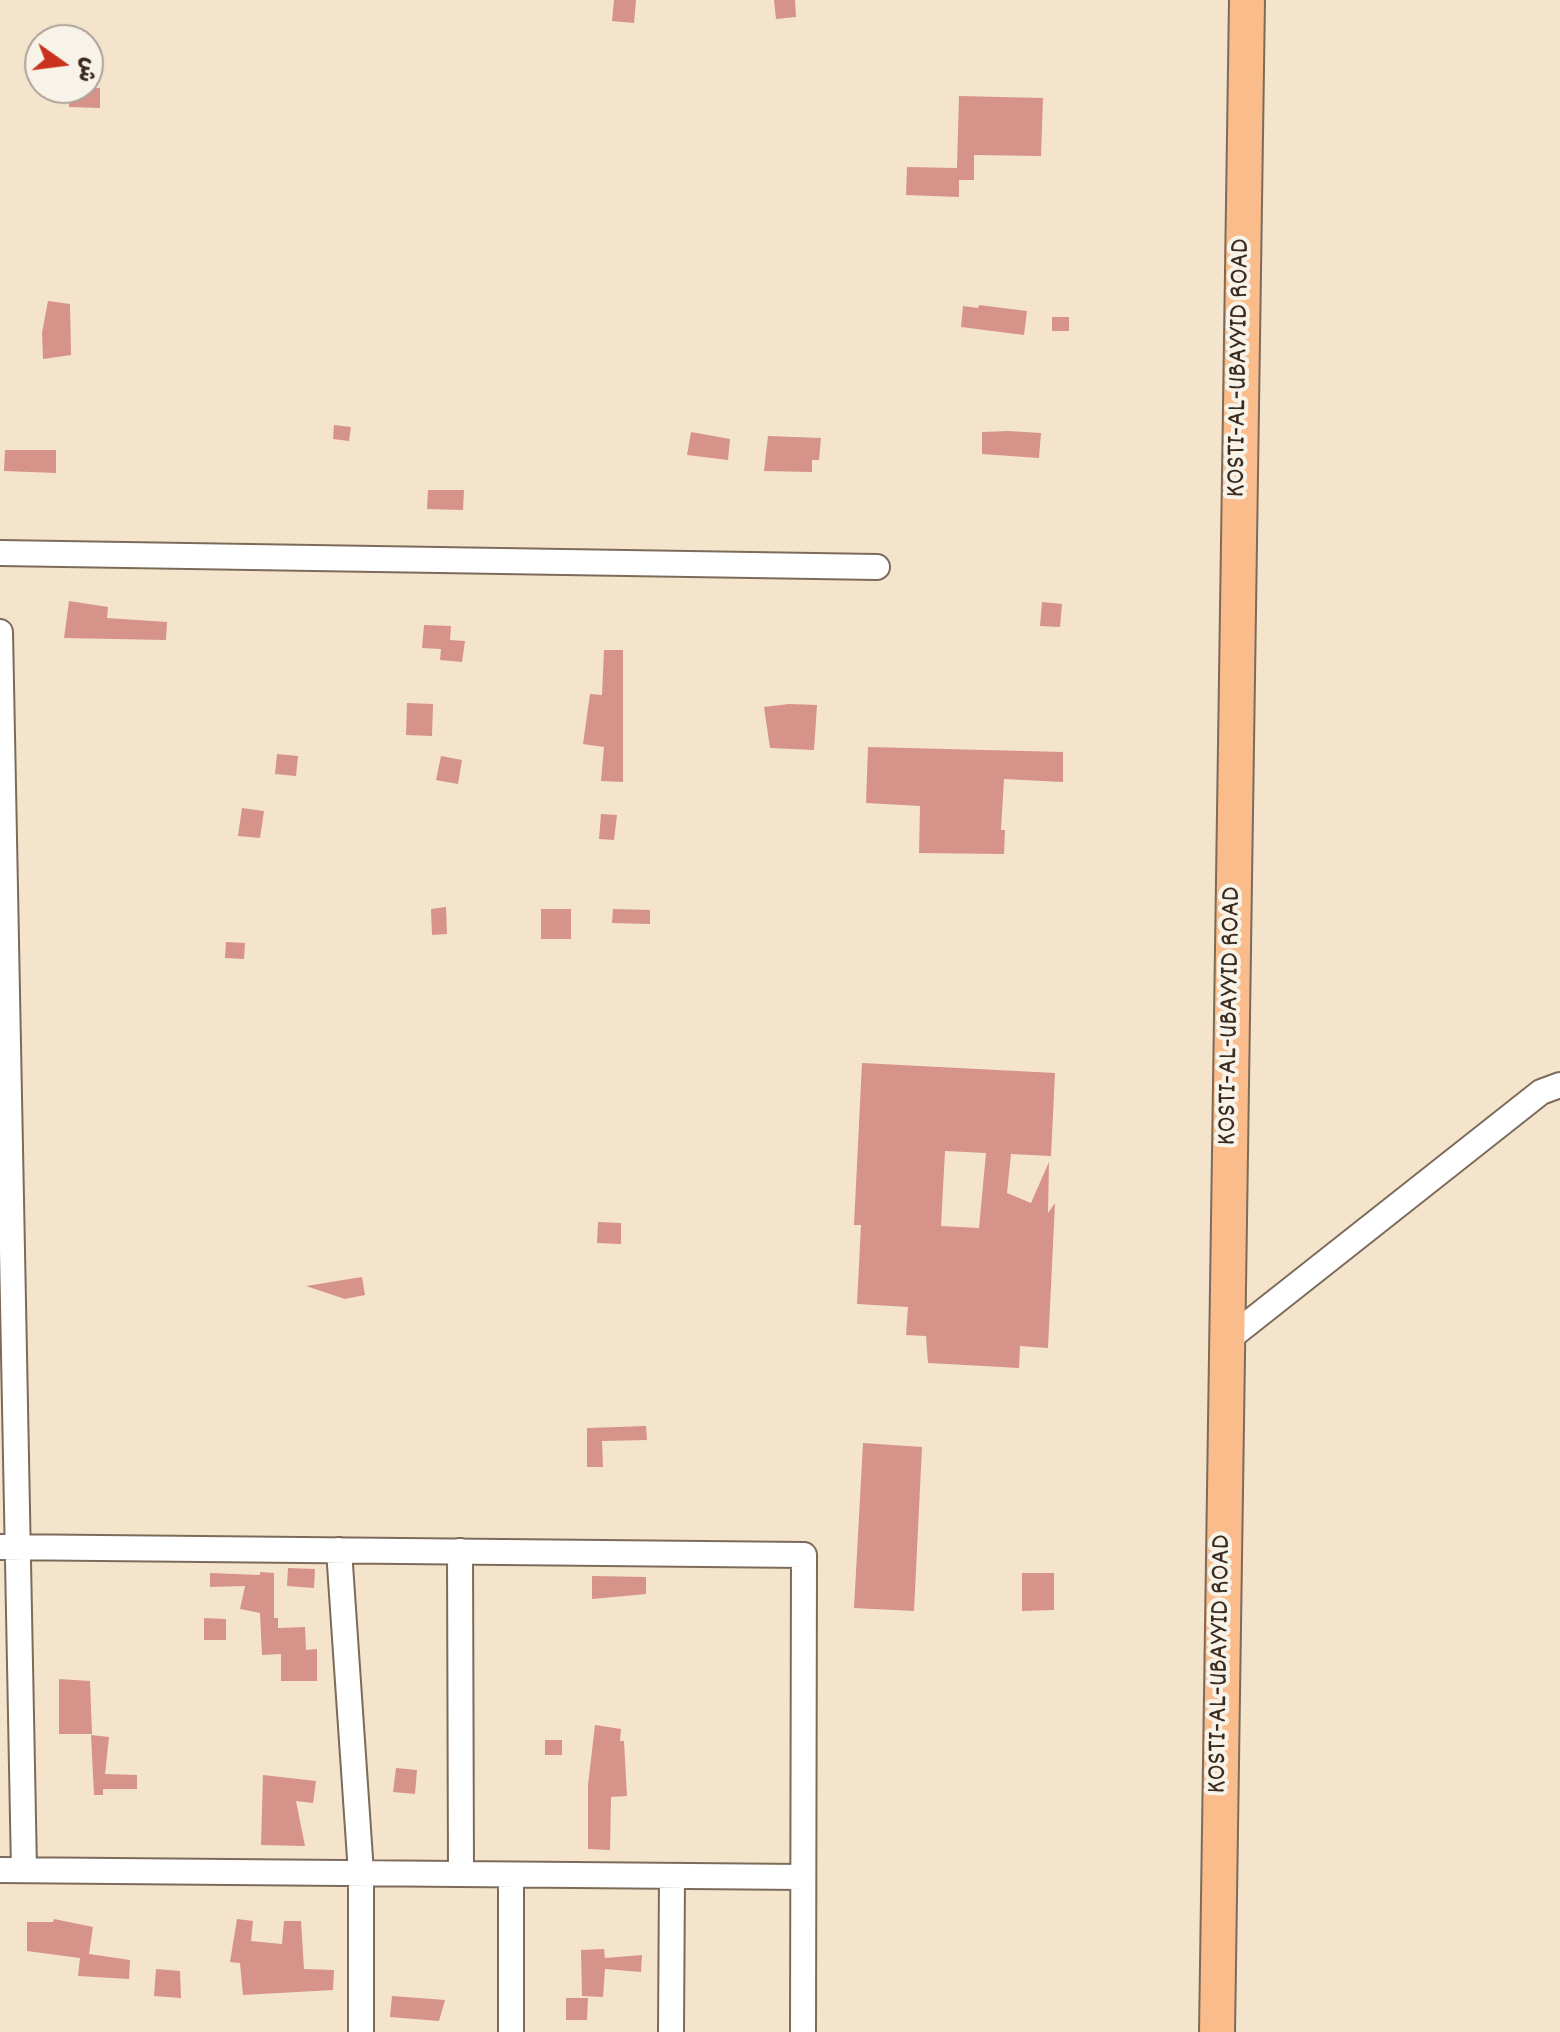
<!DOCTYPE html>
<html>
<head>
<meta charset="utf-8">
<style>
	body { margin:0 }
	#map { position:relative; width:1560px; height:2032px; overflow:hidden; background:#f5e4cc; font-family:Dekko,"Playpen Sans Arabic",sans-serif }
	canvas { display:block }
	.north { position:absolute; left:24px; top:24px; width:80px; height:80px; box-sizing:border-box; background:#f7f3e8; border:2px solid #aca397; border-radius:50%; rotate:104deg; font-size:22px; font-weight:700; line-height:32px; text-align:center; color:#3b2a1e }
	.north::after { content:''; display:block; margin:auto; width:28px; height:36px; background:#c8321e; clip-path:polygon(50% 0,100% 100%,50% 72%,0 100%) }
</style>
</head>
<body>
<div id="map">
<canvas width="1560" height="2032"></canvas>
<div class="north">ش</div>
</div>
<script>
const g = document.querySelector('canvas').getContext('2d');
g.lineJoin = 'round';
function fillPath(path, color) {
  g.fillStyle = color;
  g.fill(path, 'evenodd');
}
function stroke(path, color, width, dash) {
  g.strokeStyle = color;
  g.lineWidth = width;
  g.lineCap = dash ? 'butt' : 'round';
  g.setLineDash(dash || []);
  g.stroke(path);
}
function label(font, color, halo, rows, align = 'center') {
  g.font = font + ' Dekko,sans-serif';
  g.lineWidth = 8;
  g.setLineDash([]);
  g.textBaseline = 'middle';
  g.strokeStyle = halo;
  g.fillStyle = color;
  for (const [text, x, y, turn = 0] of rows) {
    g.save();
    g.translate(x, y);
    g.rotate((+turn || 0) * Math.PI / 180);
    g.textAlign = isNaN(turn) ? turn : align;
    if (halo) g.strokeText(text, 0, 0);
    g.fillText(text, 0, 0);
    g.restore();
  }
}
fillPath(new Path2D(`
	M614 0H636L634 23 612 21Z
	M774 0H795L796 17 776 19Z
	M70 88H100V108L69 107Z
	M959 96 1043 98 1041 156 974 155V180H959V197L906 195 907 167 957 168Z
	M48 301 70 304 71 355 43 359 42 333Z
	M979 305 1027 311 1024 335 961 327 963 306 978 308Z
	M1052 317H1069V331H1052Z
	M334 425 351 427 349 441 333 439Z
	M1008 431 1041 433 1039 458 982 454V432Z
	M691 432 730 439 728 460 687 455Z
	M768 436 821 438 819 460H812V472L764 471Z
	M5 450H56V473L4 471Z
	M428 490H464L463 510 427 509Z
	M69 601 108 607 107 618 167 622 166 640 64 638Z
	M1042 602 1062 604 1060 627 1040 626Z
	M424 625 451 626 450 640 465 641 462 662 440 660 441 649 422 648Z
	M604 650H623V782L601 781 604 747 583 744 590 694 602 695Z
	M407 703 433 704 432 736 406 735Z
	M789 704 817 705 814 750 770 748 764 707Z
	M868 747 1063 752V782L1004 779 1001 830H1005L1004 854 919 853 920 806 866 803Z
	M277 754 298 756 296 776 275 774Z
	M441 756 462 760 458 784 436 780Z
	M242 808 264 811 260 838 238 836Z
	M601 814 617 815 614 840 599 839Z
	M446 907 447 934 432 935 431 909Z
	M541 909H571V939H541Z
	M613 909 650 910V924L612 923Z
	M226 942 245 943 244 959 225 958Z
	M862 1063 1055 1073 1051 1156 1011 1154 1007 1193 1031 1203 1049 1162 1048 1213 1055 1203 1048 1348 1020 1346 1019 1368 928 1363 926 1336 906 1335 908 1307 857 1304 861 1225H854ZM945 1151 986 1153 979 1228 941 1226Z
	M598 1222 621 1223V1244L597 1243Z
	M362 1277 365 1295 345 1299 306 1286Z
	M646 1426 647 1440 602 1441 603 1467H587V1428Z
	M863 1443 922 1447 914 1611 854 1608Z
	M288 1568 315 1569 314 1588 287 1586Z
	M260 1572 274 1573V1618H278V1628L305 1627 306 1650 317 1649V1681H281V1654L262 1655 260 1613 240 1609 245 1586 210 1587V1573L260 1575Z
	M1022 1573H1054V1610L1022 1611Z
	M592 1576 646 1577V1594L592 1599Z
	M204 1618 226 1619V1640H204Z
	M59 1679 90 1681 92 1734H59Z
	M595 1725 621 1729 620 1741H624L627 1796 611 1797 610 1850 588 1849V1785Z
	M91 1735 109 1737 105 1774 137 1775V1789H103V1795H94Z
	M545 1740H562V1755H545Z
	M396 1768 417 1770 415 1794 393 1792Z
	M263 1775 316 1781 313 1803 296 1801 305 1846 261 1845Z
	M54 1919 93 1927 89 1954 130 1960 129 1979 78 1976 80 1958 27 1951V1922H53Z
	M237 1919 253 1921 251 1941 282 1944 284 1921H301L304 1969 334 1970 333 1990 243 1995 240 1963 230 1962Z
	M604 1949 605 1958 642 1955 641 1972 605 1969 603 1997 582 1996 581 1950Z
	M156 1969 180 1971 181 1998 154 1996Z
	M392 1996 445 2000 439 2021 390 2017Z
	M566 1998H588L587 2020H566Z`), '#d6938a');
const minor = new Path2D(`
	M0 553 877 567
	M0 632 24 1870
	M1227 1340 1541 1092 1560 1085
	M0 1547 804 1555 803 2032
	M339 1550 361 1873V2032
	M460 1551 461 1874
	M0 1870 803 1877
	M511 2032V1875
	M671 2032 672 1876`);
const highway = new Path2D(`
	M1217 2032 1247 0`);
stroke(minor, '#7c6b5b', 28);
stroke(highway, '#7c6b5b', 38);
stroke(minor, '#fff', 24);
stroke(highway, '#f9bc8a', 34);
label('28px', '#3b2a1e', '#f7f3e8', [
	["KOSTI-AL-UBAYYID ROAD",1241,368,-89],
	["KOSTI-AL-UBAYYID ROAD",1232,1016,-89],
	["KOSTI-AL-UBAYYID ROAD",1222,1664,-89]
]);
</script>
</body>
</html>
